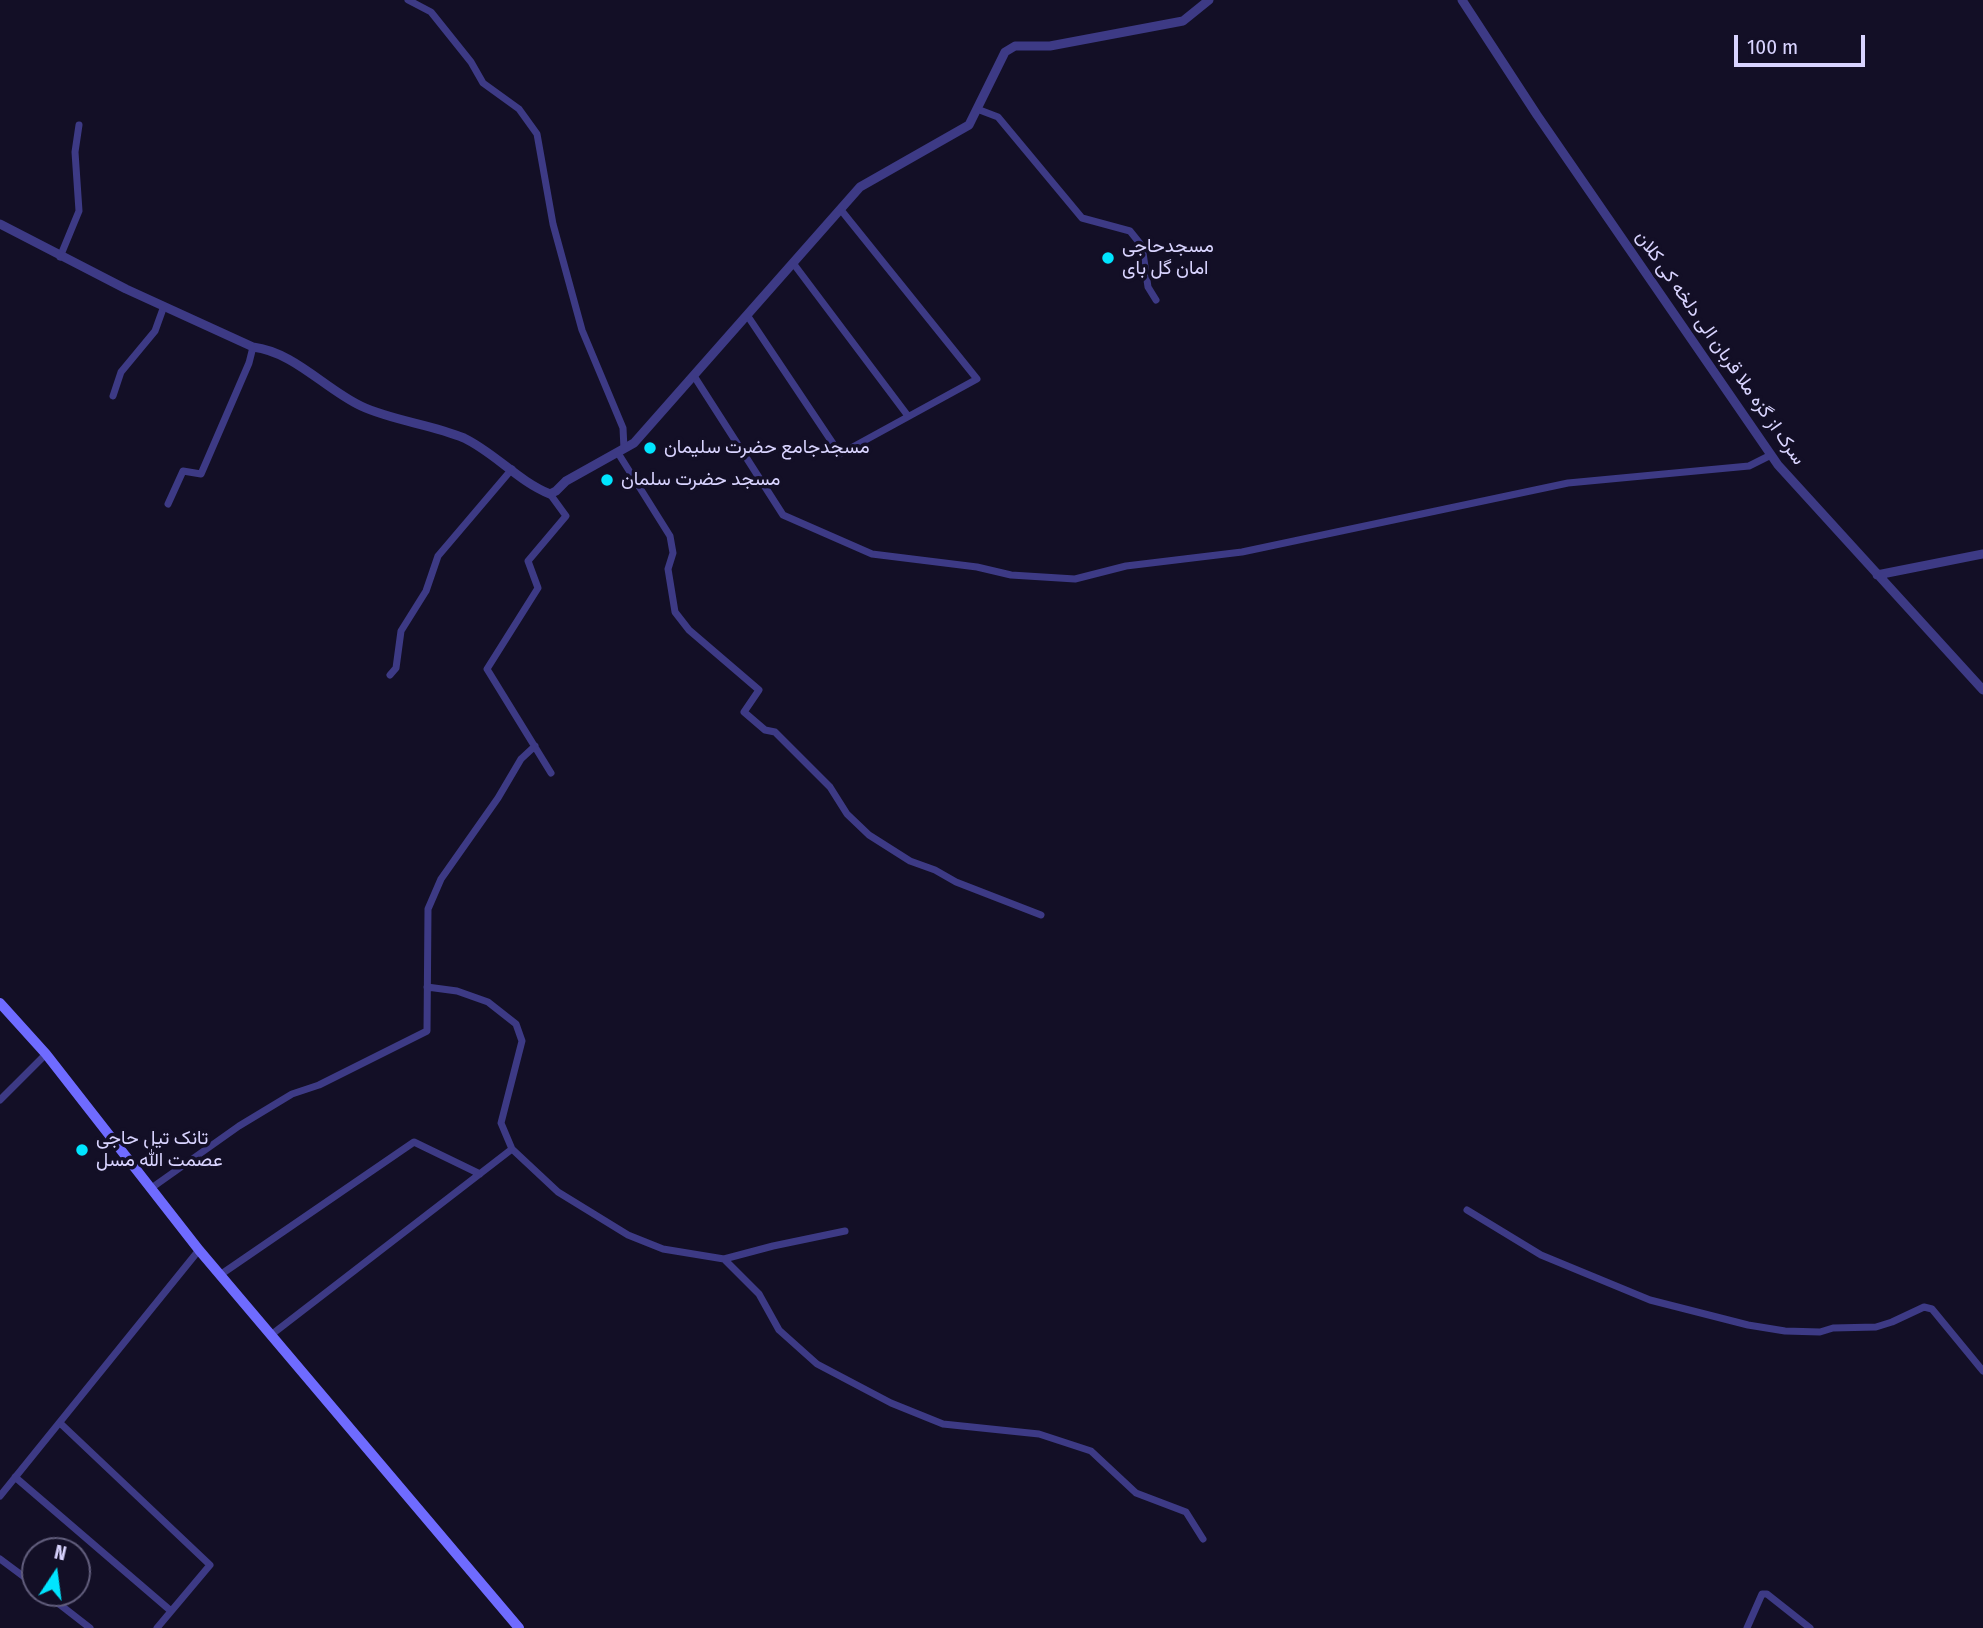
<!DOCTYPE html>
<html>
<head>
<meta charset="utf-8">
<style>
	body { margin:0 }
	#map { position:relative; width:1983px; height:1628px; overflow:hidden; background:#130f26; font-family:"Fira Sans Condensed",sans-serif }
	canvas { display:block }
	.north { position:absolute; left:21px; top:1537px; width:70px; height:70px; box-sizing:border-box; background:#130f26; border:2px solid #625e7d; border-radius:50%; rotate:13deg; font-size:19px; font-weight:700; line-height:28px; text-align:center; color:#d9d4ff }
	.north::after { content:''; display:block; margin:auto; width:24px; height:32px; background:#00e5ff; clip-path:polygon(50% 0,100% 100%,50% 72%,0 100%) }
	.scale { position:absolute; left:1734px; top:35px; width:131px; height:32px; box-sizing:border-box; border:4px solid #d9d4ff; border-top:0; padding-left:9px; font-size:21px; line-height:24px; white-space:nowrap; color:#d9d4ff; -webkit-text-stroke:5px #130f26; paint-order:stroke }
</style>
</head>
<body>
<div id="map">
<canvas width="1983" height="1628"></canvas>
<div class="north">N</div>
<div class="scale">100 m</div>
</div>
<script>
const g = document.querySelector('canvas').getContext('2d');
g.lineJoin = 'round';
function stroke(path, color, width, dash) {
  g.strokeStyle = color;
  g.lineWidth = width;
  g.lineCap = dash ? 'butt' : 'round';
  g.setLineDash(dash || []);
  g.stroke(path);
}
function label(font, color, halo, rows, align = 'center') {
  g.font = font + ' "Fira Sans Condensed",Vazirmatn,sans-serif';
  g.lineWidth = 7;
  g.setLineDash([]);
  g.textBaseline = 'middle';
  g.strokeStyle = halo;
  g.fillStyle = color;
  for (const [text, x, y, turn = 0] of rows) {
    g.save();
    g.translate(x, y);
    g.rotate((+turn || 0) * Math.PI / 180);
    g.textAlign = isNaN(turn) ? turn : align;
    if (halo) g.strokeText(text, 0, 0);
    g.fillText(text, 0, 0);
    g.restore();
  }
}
stroke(new Path2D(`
	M408 0 431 12 471 62 483 83 519 109 537 134 553 224 582 330 623 428 624 449
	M977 109 998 117 1082 218 1130 231 1142 246 1148 287 1156 300
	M60 257 79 211 75 152 79 125
	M793 263 908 416
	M747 315 840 454 977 379 841 210
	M694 376 783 515 872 554 977 567 1011 575 1075 579 1126 566 1242 552 1568 483 1749 466 1771 455
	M113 396 121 372 155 331 164 306
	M618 453 670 536 673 553 668 569 675 612 689 630 759 690 744 712 765 730 775 732 830 787 847 814 869 835 910 861 935 870 956 882 1041 915
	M550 494 566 516 528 561 538 588 487 669 551 773
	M168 504 183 471 201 474 249 363 253 347
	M390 675 396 668 401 631 426 591 438 556 512 469
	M427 987 457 991 488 1002 516 1024 522 1041 501 1123 512 1149 558 1192 628 1235 663 1249 724 1259 759 1294 779 1330 817 1364 891 1403 943 1424 1039 1434 1091 1451 1136 1493 1186 1512 1203 1539
	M0 1100 46 1054
	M150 1189 239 1126 292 1094 319 1085 427 1031 428 909 441 879 498 798 521 759 535 746
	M1467 1210 1541 1255 1650 1300 1748 1325 1785 1331 1820 1332 1833 1328 1876 1327 1892 1322 1924 1307 1932 1309 1983 1371
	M724 1259 773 1246 845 1231
	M220 1275 414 1142 480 1174
	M271 1335 512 1149
	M60 1423 210 1565 157 1628
	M15 1477 171 1611
	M0 1496 199 1250
	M0 1559 35 1585
	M45 1593 90 1628
	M1747 1628 1762 1594H1767L1810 1628`), '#3d3a85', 7);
stroke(new Path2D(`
	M1462 0 1537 115 1778 465 1983 690
	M0 224 126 289 253 347C294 352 325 389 361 406 393 421 431 424 464 438 495 453 518 481 550 494L556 491 566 481 634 443 860 187 969 125 1005 52 1015 46H1050L1183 21 1209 0
	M1877 575 1983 554`), '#3d3a85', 9);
stroke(new Path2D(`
	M0 1003 46 1054 199 1250 519 1628`), '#6f6bff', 10);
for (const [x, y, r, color] of [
	[1108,258,7,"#00e5ff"],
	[650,448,7,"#00e5ff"],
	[607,480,7,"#00e5ff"],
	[82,1150,7,"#00e5ff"]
]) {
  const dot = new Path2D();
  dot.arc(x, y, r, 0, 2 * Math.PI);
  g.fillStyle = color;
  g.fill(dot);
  stroke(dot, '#130f26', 2.5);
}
label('19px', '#d9d4ff', '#130f26', [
	["مسجدحاجی",1122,247],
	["امان گل بای",1122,269],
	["مسجدجامع حضرت سلیمان",664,448],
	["مسجد حضرت سلمان",621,480],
	["تانک تیل حاجی",96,1139],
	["عصمت الله مسل",96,1161]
], 'left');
label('19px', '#d9d4ff', '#130f26', [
	["سرک از گزه ملا قربان الی دلخه کی کلان",1720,348,55]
]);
</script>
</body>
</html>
